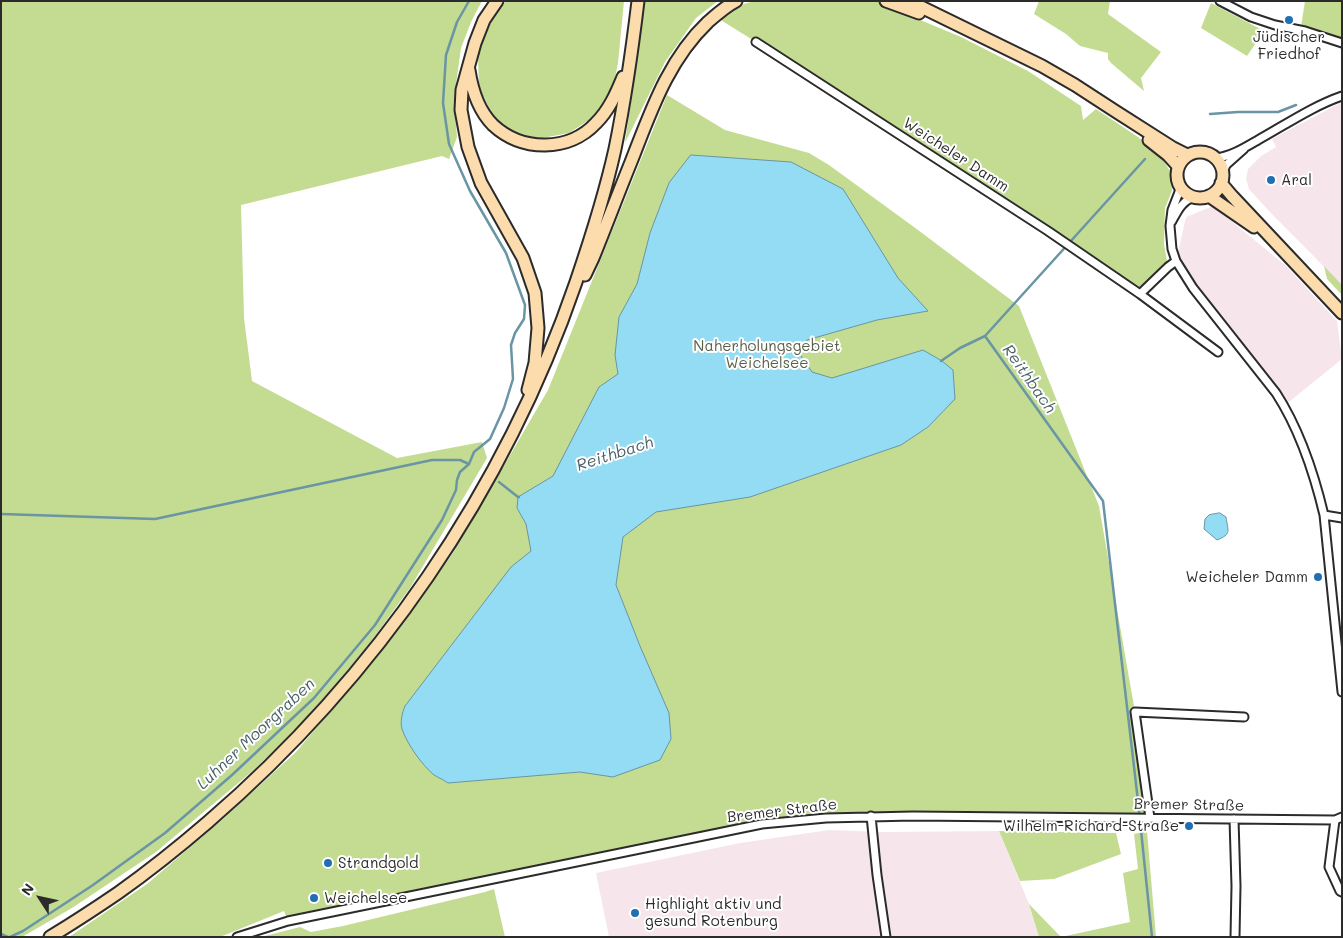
<!DOCTYPE html>
<html>
<head>
<meta charset="utf-8">
<style>
	body { margin:0 }
	#map { position:relative; width:1343px; height:938px; overflow:hidden; background:#fff; font-family:Mali,sans-serif }
	canvas { display:block }
	.frame { position:absolute; inset:0; border:2px solid #2b2b2b; pointer-events:none }
	.north { position:absolute; left:15px; top:873px; width:50px; height:50px; -webkit-text-stroke:4px #fff; paint-order:stroke; rotate:305deg; font-size:14px; font-weight:700; line-height:20px; text-align:center; color:#2b2b2b }
	.north::after { content:''; display:block; margin:auto; width:18px; height:22px; background:#2b2b2b; clip-path:polygon(50% 0,100% 100%,50% 72%,0 100%) }
</style>
</head>
<body>
<div id="map">
<canvas width="1343" height="938"></canvas>
<div class="frame"></div>
<div class="north">N</div>
</div>
<script>
const g = document.querySelector('canvas').getContext('2d');
g.lineJoin = 'round';
function fillPath(path, color) {
  g.fillStyle = color;
  g.fill(path, 'evenodd');
}
function stroke(path, color, width, dash) {
  g.strokeStyle = color;
  g.lineWidth = width;
  g.lineCap = dash ? 'butt' : 'round';
  g.setLineDash(dash || []);
  g.stroke(path);
}
function label(font, color, halo, rows, align = 'center') {
  g.font = font + ' Mali,sans-serif';
  g.lineWidth = 4;
  g.setLineDash([]);
  g.textBaseline = 'middle';
  g.strokeStyle = halo;
  g.fillStyle = color;
  for (const [text, x, y, turn = 0] of rows) {
    g.save();
    g.translate(x, y);
    g.rotate((+turn || 0) * Math.PI / 180);
    g.textAlign = isNaN(turn) ? turn : align;
    if (halo) g.strokeText(text, 0, 0);
    g.fillText(text, 0, 0);
    g.restore();
  }
}
fillPath(new Path2D(`
	M1342 102V285L1268 210 1249 189 1246 179 1248 169 1261 156 1276 147 1272 139Z
	M1213 206 1285 265 1337 321 1342 359 1284 406 1176 261 1186 217Z
	M829 830 883 832 999 831 1029 904 1039 937H609L596 873 740 843Z`), '#f6e6ec');
fillPath(new Path2D(`
	M1 1H482L471 22 461 48 456 84 455 113 457 137 449 159 442 156 241 205 244 318 252 381 397 458 482 442 487 458 410 588 369 644 328 695 278 747 249 774 156 852 72 908 22 937H1Z
	M506 1H624L618 63 614 83 605 101 592 118 569 133 542 138 528 136 507 129 494 118 479 87 478 57 486 30Z
	M645 1H718L696 18 665 62 625 143Z
	M754 1H875L961 37 1028 71 1081 106 1083 120 1096 109 1138 137 1162 158 1170 171 1172 191 1165 208 1164 244 1168 267 1140 294 756 42 719 19 737 6Z
	M1039 1H1110L1108 14 1161 52 1141 78 1144 91 1111 63 1108 59V53L1080 46 1066 34 1034 14Z
	M1305 1H1342V39L1301 27Z
	M1211 3 1264 31 1247 56 1201 28Z
	M667 95 725 130 809 153 829 165 918 230 1019 306 1099 506 1135 712 1150 818 913 816 762 824 288 921 284 911 220 937H69L147 884 222 820 296 752 380 652 453 553 548 390Z
	M1324 266 1342 285V295L1327 279Z
	M999 831 1116 833 1121 854 1054 879 1020 881Z
	M1147 831 1156 937H1039L1029 904 1061 937 1130 922 1123 873 1138 869 1134 834Z
	M494 889 505 937H261L300 927 311 932 343 926 485 892Z`), '#c4dc92');
const water = new Path2D(`
	M691 155 791 162 843 189 898 278 928 311 877 320 807 340 799 353 812 372 832 378 923 350 942 361 953 370 955 399 928 427 901 445 750 497 656 512 623 537 616 585 640 646 669 713 671 739 660 760 613 777 580 772 448 783C444 780 439 778 434 775 422 765 407 744 402 729 400 722 402 713 405 706L511 567 531 551 526 524 517 508 518 497 553 476 599 387 618 374 615 355 619 317 637 284 650 233 669 183Z
	M1220 513 1226 517C1228 531 1232 534 1217 540L1204 529 1205 519 1209 515Z`);
fillPath(water, '#93dcf4');
stroke(water, '#6995a4', 1);
stroke(new Path2D(`
	M1210 114 1238 112H1278L1296 105
	M985 336 1145 159
	M941 361 960 348 985 336 1103 501 1138 801 1152 937
	M499 482 518 497H519
	M1 514 155 519 432 460H460L469 464
	M1 934 8 937
	M10 937 23 931 93 885 165 833 232 775 314 698 375 625 442 520 456 490 457 480 460 472 469 464 474 452 490 439 504 408 513 379 511 345 515 333 524 319 525 305 506 253 470 191 449 144 443 103 446 55 457 22 469 1`), '#6995a4', 2.5);
const minor = new Path2D(`
	M1220 1 1251 17 1275 25 1305 31 1342 43
	M756 42 1048 231 1140 294 1218 352
	M1215 158C1230 157 1246 147 1258 140 1285 125 1313 106 1342 96
	M1223 172 1226 165 1244 149
	M1180 187 1179 192 1172 210 1170 226 1172 249 1176 261 1193 288 1276 393C1300 430 1314 473 1324 515L1342 692
	M1172 221C1178 210 1182 201 1194 197
	M1140 294 1168 267 1176 261
	M1324 515 1342 518
	M871 816 877 875 886 937
	M1150 818 1135 712 1244 717
	M1234 819 1236 886 1235 937
	M1335 820 1329 867 1340 891 1342 892
	M237 937 288 921 762 824 826 818 913 816 1335 820 1342 817`);
const primary = new Path2D(`
	M497 1 484 20 475 43 462 90 461 110 468 147 481 183 523 258 535 293 538 328 535 363 528 390
	M886 1 919 13
	M909 1 1042 66 1075 85 1115 111 1173 148 1187 155
	M469 70C472 90 478 110 493 125 522 152 569 152 596 123 609 110 616 94 623 77
	M1149 140 1168 155 1178 166
	M1177 175a23 23 0 1 1 46 0a23 23 0 1 1-46 0Z
	M1221 183 1232 196 1342 313
	M1209 196 1254 227
	M585 275 593 258C606 226 618 194 631 162 651 111 668 60 708 22 717 14 726 6 736 1
	M50 937C73 923 96 908 118 893 149 871 179 847 208 822 376 677 504 492 576 282 591 238 605 194 615 149 625 100 632 51 638 1`);
stroke(minor, '#2b2b2b', 11);
stroke(primary, '#2b2b2b', 15);
stroke(minor, '#fff', 7);
stroke(primary, '#fcdcac', 11);
for (const [x, y, r, color] of [
	[1289,20,5,"#1f6fb2"],
	[1271,180,5,"#1f6fb2"],
	[1318,577,5,"#1f6fb2"],
	[1189,826,5,"#1f6fb2"],
	[328,863,5,"#1f6fb2"],
	[314,898,5,"#1f6fb2"],
	[635,913,5,"#1f6fb2"]
]) {
  const dot = new Path2D();
  dot.arc(x, y, r, 0, 2 * Math.PI);
  g.fillStyle = color;
  g.fill(dot);
  stroke(dot, '#fff', 2);
}
label('15px', '#2b2b2b', '#fff', [
	["Jüdischer",1289,37,"center"],
	["Friedhof",1289,54,"center"],
	["Aral",1281,180],
	["Weicheler Damm",1308,577,"right"],
	["Wilhelm-Richard-Straße",1179,826,"right"],
	["Strandgold",338,863],
	["Weichelsee",324,898],
	["Highlight aktiv und",645,904],
	["gesund Rotenburg",645,921]
], 'left');
label('15px', '#2b2b2b', '#fff', [
	["Weicheler Damm",956,155,33],
	["Bremer Straße",1189,805,1],
	["Bremer Straße",782,811,-7]
]);
label('15px', '#59604a', '#fff', [
	["Naherholungsgebiet",767,346],
	["Weichelsee",767,363]
]);
label('italic 16px', '#4a6067', '#fff', [
	["Reithbach",1029,379,55],
	["Reithbach",615,454,-18],
	["Luhner Moorgraben",256,734,-43]
]);
</script>
</body>
</html>
